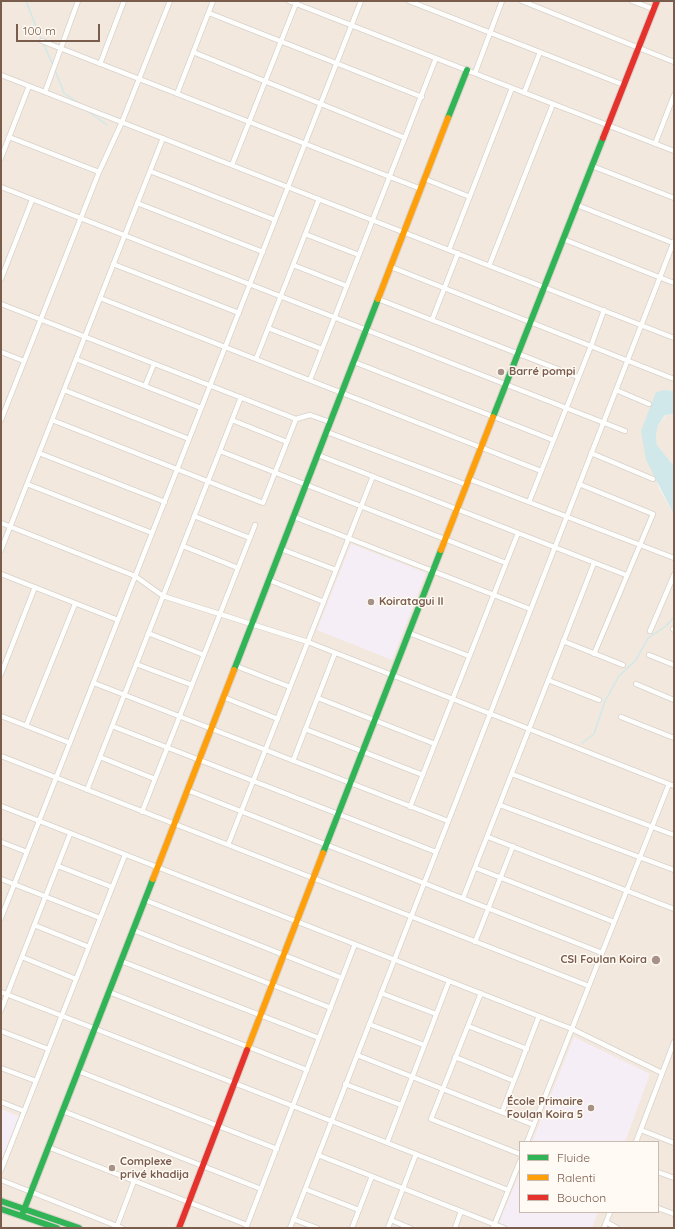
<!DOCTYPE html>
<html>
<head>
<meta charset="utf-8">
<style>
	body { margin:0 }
	#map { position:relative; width:675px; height:1229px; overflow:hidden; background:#f9f5f0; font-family:Quicksand,sans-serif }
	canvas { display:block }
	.frame { position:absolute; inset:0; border:2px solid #7a5c4d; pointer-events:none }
	.legend { position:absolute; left:519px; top:1141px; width:140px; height:72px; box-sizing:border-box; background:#fffaf3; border:1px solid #cabbb1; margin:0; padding:5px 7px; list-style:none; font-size:12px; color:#7a5c4d }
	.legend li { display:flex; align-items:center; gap:8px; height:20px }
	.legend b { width:20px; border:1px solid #cabbb1 }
	.scale { position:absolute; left:16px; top:24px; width:84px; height:18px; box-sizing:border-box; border:2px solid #7a5c4d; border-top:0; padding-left:5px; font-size:12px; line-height:14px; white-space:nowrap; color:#7a5c4d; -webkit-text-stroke:3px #fffaf3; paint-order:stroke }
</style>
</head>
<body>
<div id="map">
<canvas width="675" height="1229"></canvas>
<div class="frame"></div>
<ul class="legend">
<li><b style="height:5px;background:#30b455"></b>Fluide</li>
<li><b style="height:5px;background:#ff9f0a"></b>Ralenti</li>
<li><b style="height:5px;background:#e5322d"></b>Bouchon</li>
</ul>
<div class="scale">100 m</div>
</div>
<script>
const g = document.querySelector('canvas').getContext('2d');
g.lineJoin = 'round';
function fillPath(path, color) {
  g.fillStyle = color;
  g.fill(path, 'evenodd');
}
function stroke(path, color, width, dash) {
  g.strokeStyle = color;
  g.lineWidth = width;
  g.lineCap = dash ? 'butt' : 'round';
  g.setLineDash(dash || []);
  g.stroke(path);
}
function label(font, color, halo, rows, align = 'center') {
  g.font = font + ' Quicksand,sans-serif';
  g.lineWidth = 3;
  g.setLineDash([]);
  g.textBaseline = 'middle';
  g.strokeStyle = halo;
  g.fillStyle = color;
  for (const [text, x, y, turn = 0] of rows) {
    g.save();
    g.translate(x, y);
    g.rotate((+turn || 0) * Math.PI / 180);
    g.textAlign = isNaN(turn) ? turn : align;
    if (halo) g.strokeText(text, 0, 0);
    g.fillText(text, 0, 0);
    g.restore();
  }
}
fillPath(new Path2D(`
	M1 1H674V391L665 390 641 431 659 488 674 515V1228H1ZM520 1142H658V1212H520Z
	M674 414V466L657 445 656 435 658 425 666 415Z`), '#f2e8de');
fillPath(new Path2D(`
	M351 544 426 573 392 660 317 630Z
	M574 1037 650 1074 625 1142H532Z
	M1 1109 19 1116 1 1162Z
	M520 1172V1212H598L592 1228H511L499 1223Z`), '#f6eef6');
fillPath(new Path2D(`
	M665 390 674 391V414L665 415 658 425 656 435 657 445 674 466V515L646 460 641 431 656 392Z`), '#d0e8ea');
stroke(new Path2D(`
	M26 1 41 39
	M43 43 53 65
	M55 70 64 93 77 102
	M89 112 107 125
	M582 743 594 734 605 701 619 676 636 660 648 638 666 626 674 617`), '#d0e8ea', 1.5);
const street = new Path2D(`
	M289 1 674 151
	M409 1 624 85
	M522 1 674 62
	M632 1 653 9
	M209 13 422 97
	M42 41 421 189
	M193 52 405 138
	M100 64 124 1
	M475 73 502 1
	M1 75 674 338
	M45 92 78 1
	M524 93 540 52
	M177 94 213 1
	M9 137 99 172
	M655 144 674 95
	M1 158 29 86
	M232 165 297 1
	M592 166 674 198
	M150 171 275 220
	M425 179 470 197
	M1 187 625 431
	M137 203 263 252
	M577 205 673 243
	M305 234 359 255
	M563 239 674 283
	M449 250 512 88
	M113 264 239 313
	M293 265 347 286
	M489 266 553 104
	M391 267 674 379
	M1 279 32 200
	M100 298 541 471
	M378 299 578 377
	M1 304 296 419 310 415 330 422
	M432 320 458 253
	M268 328 322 349
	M1 352 24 361
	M76 359 201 408
	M256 359 319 199
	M354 362 553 440
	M310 380 436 58
	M145 386 154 364
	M64 390 189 439
	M616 390 649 404
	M1 420 99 172 122 122 170 1
	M52 420 263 503 296 419
	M232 420 287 442
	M327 432 467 485
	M220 451 506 563
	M39 453 165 502
	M591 453 653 479
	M318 455 626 575
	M469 479 674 558
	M27 484 152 533
	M579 484 653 514 594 654
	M529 502 591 346 604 310
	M194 516 250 538
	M294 517 530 609
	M1 523 135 576 163 596 308 642 674 786
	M183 546 238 568
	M281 549 336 570
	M1 550 163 138
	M1 574 118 620
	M269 580 324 602
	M673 629 674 630
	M650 631 674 575
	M148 633 204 655
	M409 633 469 656
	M563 641 623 665
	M649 655 674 665
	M136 664 192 685
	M236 666 290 687
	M1 674 35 587
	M548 680 599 700
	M94 683 448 821
	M636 684 674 700
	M223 697 278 719
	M318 698 435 744
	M1 716 70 743
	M621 717 674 738
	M26 726 75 604
	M112 726 436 852
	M305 729 423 775
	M1 756 589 986
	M100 757 155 779
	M293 761 335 653
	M512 774 674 835
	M87 790 241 397
	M187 790 602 953
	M500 805 674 870
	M1 806 572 1029 662 1073
	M410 807 518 533
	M142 812 255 525
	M488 837 674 909
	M1 842 27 852
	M228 845 373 476
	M58 866 112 887
	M476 868 614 922
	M1 879 100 918
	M463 898 594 563
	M145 900 342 978
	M1 918 361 1
	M34 925 89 947
	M133 930 331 1008
	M475 942 513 846
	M22 957 76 979
	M121 961 319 1038
	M1 992 508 1190
	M109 992 307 1070
	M381 993 436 1014
	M481 993 431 1119 520 1154
	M1 1010 70 834
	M369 1024 424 1045
	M468 1026 527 1049
	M1 1031 48 1049
	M357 1055 534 1125
	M455 1057 514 1081
	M1 1068 36 1081
	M78 1071 277 1149
	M345 1084 401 1105
	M1 1102 24 1111
	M63 1111 261 1189
	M502 1112 539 1016
	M641 1130 674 1143
	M527 1142 669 784
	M636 1142 674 1042
	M387 1143 449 981
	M48 1147 247 1225
	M318 1155 504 1228
	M1 1170 125 855
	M658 1172 674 1178
	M1 1180 122 1228
	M305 1189 359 1210
	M658 1208 674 1214
	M293 1219 317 1228
	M391 1220 410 1228
	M606 1222 617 1228
	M117 1226 134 1181
	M246 1228 355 944
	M290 1228 674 241
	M352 1228 372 1176
	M388 1228 416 1154
	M455 1228 461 1211
	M493 1228 520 1161
	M604 1228 610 1212`);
const fast = new Path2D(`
	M448 118 467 70
	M493 417 603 138
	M234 670 378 299
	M323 853 441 550
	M1 1201 79 1228
	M1 1209 57 1228
	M22 1215 153 879`);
const slow = new Path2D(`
	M378 299 448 118
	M441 550 493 417
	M153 879 234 670
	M247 1050 323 853`);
const jam = new Path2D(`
	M603 138 657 1
	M179 1228 247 1050`);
stroke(street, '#d7d1cb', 6);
stroke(fast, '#d9d2cb', 8);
stroke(slow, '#d9d2cb', 8);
stroke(jam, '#d9d2cb', 8);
stroke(street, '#fefefd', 4.5);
stroke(fast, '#30b455', 6);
stroke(slow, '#ff9f0a', 6);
stroke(jam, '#e5322d', 6);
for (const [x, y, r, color] of [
	[501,372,4,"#a69286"],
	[371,602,4,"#a69286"],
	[656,960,5,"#a69286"],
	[591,1108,4,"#a69286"],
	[112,1168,4,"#a69286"]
]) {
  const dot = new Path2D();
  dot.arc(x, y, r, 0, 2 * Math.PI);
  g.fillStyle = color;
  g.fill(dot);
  stroke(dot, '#fffaf3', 1.5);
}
label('bold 11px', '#7a5c4d', '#fffaf3', [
	["Barré pompi",509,372],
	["Koiratagui II",379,602],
	["CSI Foulan Koira",647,960,"right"],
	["École Primaire",583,1102,"right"],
	["Foulan Koira 5",583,1115,"right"],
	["Complexe",120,1162],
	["privé khadija",120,1175]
], 'left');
</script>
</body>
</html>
